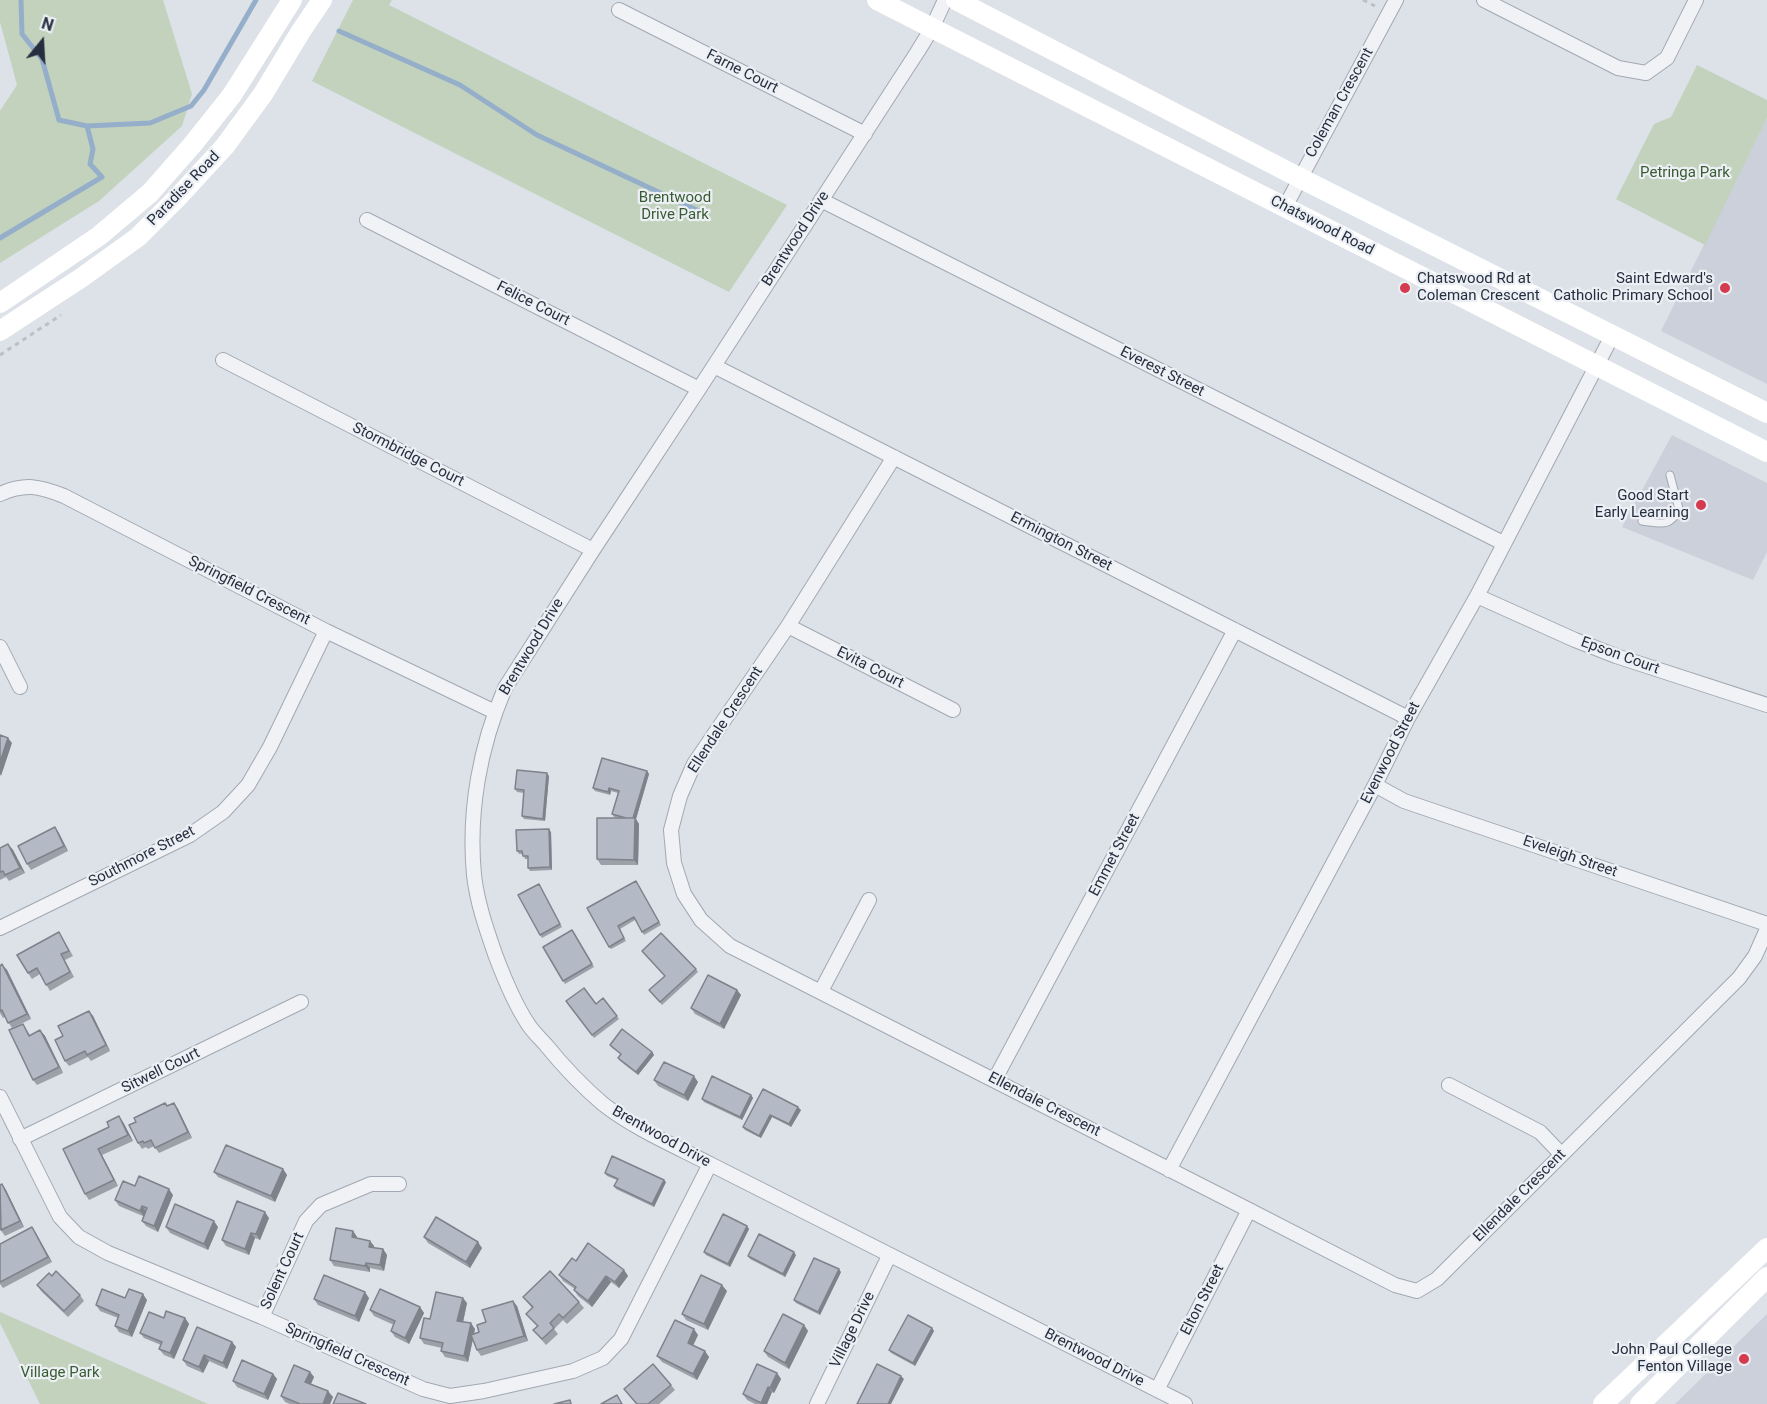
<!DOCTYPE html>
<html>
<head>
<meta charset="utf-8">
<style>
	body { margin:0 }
	#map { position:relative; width:1767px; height:1404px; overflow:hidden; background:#dde1e8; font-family:Roboto,sans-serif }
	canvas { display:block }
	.north { position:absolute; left:12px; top:12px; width:60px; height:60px; -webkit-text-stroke:4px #ecf0f5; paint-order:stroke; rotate:18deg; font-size:16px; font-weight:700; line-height:24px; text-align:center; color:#262e3f }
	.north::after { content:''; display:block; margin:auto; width:21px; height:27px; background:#262e3f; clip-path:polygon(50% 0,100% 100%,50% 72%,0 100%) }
</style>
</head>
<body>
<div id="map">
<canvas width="1767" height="1404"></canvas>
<div class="north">N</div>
</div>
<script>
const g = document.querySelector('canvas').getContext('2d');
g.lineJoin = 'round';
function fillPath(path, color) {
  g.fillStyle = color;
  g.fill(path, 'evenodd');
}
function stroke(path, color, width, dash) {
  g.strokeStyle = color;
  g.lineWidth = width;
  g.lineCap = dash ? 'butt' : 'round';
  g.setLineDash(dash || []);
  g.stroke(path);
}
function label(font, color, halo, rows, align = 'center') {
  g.font = font + ' Roboto,sans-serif';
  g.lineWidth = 4.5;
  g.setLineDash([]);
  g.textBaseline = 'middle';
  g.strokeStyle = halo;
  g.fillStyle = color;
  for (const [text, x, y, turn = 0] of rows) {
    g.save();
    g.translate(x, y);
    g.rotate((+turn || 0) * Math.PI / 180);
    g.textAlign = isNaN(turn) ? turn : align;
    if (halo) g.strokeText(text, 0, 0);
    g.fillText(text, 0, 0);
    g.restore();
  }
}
fillPath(new Path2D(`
	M1767 118V384L1661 331Z
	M1672 435 1767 483V552L1753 580 1622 527Z
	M1767 1314V1404H1675Z`), '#cbd0da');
fillPath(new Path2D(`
	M0 0H163L192 94 182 126 99 201 0 263V111L17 85 0 22Z
	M353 0H392L389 5 787 205 729 292 312 81Z
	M1697 65 1767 100V118L1705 245 1616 199 1654 124 1671 117Z
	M0 1312 208 1404H40L0 1323Z`), '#c2d2bd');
stroke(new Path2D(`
	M339 31 460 85 537 135 701 212
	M87 126 150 123 191 106 204 90 256 0
	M0 238 102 177 90 164 93 149 87 126 59 120 42 59 22 34 21 0`), '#95aeca', 5);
const lane = new Path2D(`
	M1642 521C1660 523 1670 528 1679 509L1670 475`);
const street = new Path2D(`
	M945 0 932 28 918 51 699 389 593 550 505 688C480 746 468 811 474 875 477 902 486 928 495 954 504 978 514 1003 528 1024 533 1032 540 1038 546 1045 563 1066 582 1086 603 1104 635 1129 675 1146 710 1164L1185 1404
	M1484 0 1618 68 1646 73 1667 58 1696 0
	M619 10 865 134
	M821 200 1503 543
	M1285 207 1396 0
	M367 220 699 389
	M223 360 593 550
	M714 366 1408 718
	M894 457 788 626 694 764 680 796 671 830 674 863 684 894 701 920 730 946 1249 1210 1395 1285 1417 1291 1437 1279 1739 978 1755 956 1767 929
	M0 494C25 483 39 486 64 496L326 631 495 712
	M1477 596 1575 640 1616 656 1767 705
	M788 626 953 710
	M0 647 20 687
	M1375 785 1404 801 1767 924
	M0 928 190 835 223 812 248 785 270 747 326 631
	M821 991 869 900
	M995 1079 1235 630
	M1449 1085 1540 1132 1561 1154
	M0 1097 60 1217 79 1237 108 1253 262 1317 423 1389 450 1396 484 1391 573 1371 603 1358 621 1339 710 1164
	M20 1139 301 1002
	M1169 1170 1375 785 1408 718 1477 596 1612 336
	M262 1317 306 1221 321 1205 371 1184H399
	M1157 1390 1249 1210
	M817 1404 889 1256`);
stroke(lane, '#a2a8b2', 9);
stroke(street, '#a2a8b2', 16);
stroke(new Path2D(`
	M1363 0 1375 6
	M0 355 61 315`), '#bbbfc6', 3, [4.5, 4.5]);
stroke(lane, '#f0f2f6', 7);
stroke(street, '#f0f2f6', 14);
stroke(new Path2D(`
	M877 0 1767 452
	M956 0 1300 178 1767 413
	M0 303 99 236 150 193 193 144 232 95 292 0
	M0 331 81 278 138 237 178 197 225 146 263 94 301 31 322 0
	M1603 1404 1767 1248
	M1640 1404 1767 1277`), '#fff', 20);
fillPath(new Path2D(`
	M647 771 649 774 636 819 639 824 638 865H601L597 859 618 818 614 817 612 814 618 793 611 791 610 795 595 791 593 788Z
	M549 776 545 821 524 819 522 816 524 793 517 792 515 789Z
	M55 827 68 851 31 870 27 864Z
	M551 832 552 870 530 871 528 868V859H525L523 854H519L517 851Z
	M8 844 13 850 25 873 9 881 6 877 0 880V848Z
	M636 881 661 925 644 935 635 920 620 929 626 941 611 949 609 947Z
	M539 884 562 927 542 938 540 935Z
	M572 930 594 967 565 984 543 947Z
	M59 932 73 956 65 960 74 977 50 991 40 974 32 979 28 973Z
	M642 951 696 969 698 972 662 1005 649 990 665 976Z
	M0 966 7 970 31 1019 12 1028 5 1017 3 1018 0 1013Z
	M737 990 741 995 724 1029 695 1014 691 1008Z
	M603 998 619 1019 594 1038 566 1001 596 1004Z
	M89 1011 93 1016 110 1051 91 1061 88 1057 69 1066 65 1061 63 1036Z
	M23 1024 30 1035 40 1030 45 1036 63 1073 37 1085 33 1080Z
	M610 1045 652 1052 654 1055 638 1075 620 1061 618 1058 621 1054 612 1048Z
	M654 1080 698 1082 688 1101 658 1086Z
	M763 1089 801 1110 791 1127 772 1117 761 1138 745 1130 743 1127Z
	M751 1095 753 1098 742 1120 704 1102 702 1099Z
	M165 1103 167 1106 174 1103 178 1109 192 1138 159 1153 154 1146 148 1149 146 1147 142 1149 138 1143 136 1122Z
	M123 1122 133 1141 102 1155 118 1186 89 1200 85 1194 63 1149Z
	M283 1169 287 1175 275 1202 218 1177 214 1172Z
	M605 1173 666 1182 654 1207 616 1189 614 1186 617 1180 607 1176Z
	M2 1184 6 1190 24 1227 5 1236 0 1229Z
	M135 1186 173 1195 158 1232 146 1226 142 1221 143 1216 119 1206 115 1200Z
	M269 1218 260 1240 255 1238 249 1255 226 1246 222 1240Z
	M747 1226 749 1229 730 1267 706 1255 704 1252Z
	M32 1227 52 1262 3 1288 0 1284V1244Z
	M166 1227H218L208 1250 170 1233Z
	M353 1231 357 1237V1238L370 1241 374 1246V1248L383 1249 387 1255 384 1271 370 1268V1272L334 1266 330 1260Z
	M424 1237 482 1248 470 1268 428 1243Z
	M796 1255 785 1277 750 1259 748 1256Z
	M576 1261 624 1270 628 1276 619 1288 611 1282 592 1307 578 1296 574 1290 575 1289 563 1281 559 1275Z
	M841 1272 820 1315 796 1303 794 1300Z
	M37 1285 80 1295 84 1301 68 1317 41 1291Z
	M727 1291 708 1330 686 1320 682 1314Z
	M523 1297 579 1302 584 1308 567 1324 563 1320 554 1329 558 1334 546 1345 533 1330 537 1326 526 1314 532 1308Z
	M125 1298 147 1300 132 1337 119 1332 115 1326 118 1318 100 1311 96 1305Z
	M369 1298 359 1322 318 1305 314 1299Z
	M467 1303 463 1322 475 1329 474 1334 479 1332 486 1322 517 1306 528 1341 481 1356 477 1350 473 1339 468 1362 445 1357 441 1351 442 1348 424 1344 420 1338 430 1319Z
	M420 1307 424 1313 409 1344 395 1337 391 1331 394 1325 374 1316 370 1310Z
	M164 1318H185L189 1324 174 1359 164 1355 159 1349 161 1345 144 1338 140 1333Z
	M804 1325 808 1331 789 1369 768 1357 764 1351Z
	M932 1328 934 1331 915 1366 891 1353 889 1350Z
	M698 1335 693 1345 709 1357 697 1380 662 1362 657 1356Z
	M232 1342 236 1347 227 1369 209 1361 203 1373 187 1366 183 1360Z
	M310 1372 314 1377 311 1384 333 1397 330 1404H290L285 1402 281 1396Z
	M777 1373 781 1379 774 1393 772 1392 767 1404H755L747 1400 743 1394Z
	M273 1374 277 1379 268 1400 237 1387 233 1381Z
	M671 1385 675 1390 659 1404H636L624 1389Z`), '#9ba0a9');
fillPath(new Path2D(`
	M8 738 12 743 1 776 0 774V762Z
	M647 771 649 774 636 819 639 824 638 865 634 860 633 820Z
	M547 773 549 776 545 821 543 819Z
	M609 788 611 791 610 795 608 792Z
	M55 827 59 833 68 851 64 846Z
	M549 829 551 832 552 870 550 867Z
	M8 844 13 850 25 873 20 868Z
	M2 964 7 970 31 1019 27 1014Z
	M737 990 741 995 724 1029 720 1024Z
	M89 1011 93 1016 110 1051 106 1045Z
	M40 1030 45 1036 63 1073 59 1067Z
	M652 1052 654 1055 638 1075 636 1072Z
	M694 1076 698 1082 688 1101 684 1095Z
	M751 1095 753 1098 742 1120 740 1117Z
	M174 1103 178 1109 192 1138 188 1132Z
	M798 1107 801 1110 791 1127 789 1124Z
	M770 1115 772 1117 761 1138 759 1136Z
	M119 1116 123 1122 133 1141 128 1135Z
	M98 1149 102 1155 118 1186 114 1180Z
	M283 1169 287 1175 275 1202 271 1196Z
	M664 1180 666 1182 654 1207 652 1204Z
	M2 1184 6 1190 24 1227 20 1221Z
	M169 1189 173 1195 158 1232 154 1226Z
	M142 1206 146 1212 144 1217 140 1211Z
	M265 1212 269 1218 260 1240 256 1234Z
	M214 1221 218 1227 208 1250 204 1244Z
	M747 1226 749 1229 730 1267 728 1264Z
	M32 1227 36 1233 52 1262 48 1257Z
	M353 1231 357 1237 356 1243 352 1237Z
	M251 1233 255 1238 249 1255 245 1249Z
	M370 1241 374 1246 373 1253 369 1247Z
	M478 1242 482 1248 470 1268 466 1262Z
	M383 1249 387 1255 384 1271 380 1265Z
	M794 1252 796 1255 785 1277 783 1274Z
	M366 1263 370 1268V1272L365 1266Z
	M839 1269 841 1272 820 1315 818 1312Z
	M624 1270 628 1276 619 1288 615 1282Z
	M606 1276 611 1282 592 1307 588 1301Z
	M722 1285 727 1291 708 1330 704 1324Z
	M365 1292 369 1298 359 1322 355 1316Z
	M143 1294 147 1300 132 1337 128 1331Z
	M463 1298 467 1303 462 1327 457 1321Z
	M513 1301 517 1306 528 1341 524 1336Z
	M420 1307 424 1313 409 1344 405 1338Z
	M185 1318 189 1324 174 1359 170 1353Z
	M471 1323 475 1329 468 1362 464 1356Z
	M804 1325 808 1331 789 1369 785 1363Z
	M932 1328 934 1331 915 1366 913 1363Z
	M694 1329 698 1335 692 1348 688 1343Z
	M232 1342 236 1347 227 1369 223 1363Z
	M705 1351 709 1357 697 1380 693 1374Z
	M204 1355 209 1361 203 1373 199 1367Z
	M310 1372 314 1377 309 1388 305 1382Z
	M777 1373 781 1379 774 1393 770 1388Z
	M273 1374 277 1379 268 1400 264 1394Z
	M901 1376 904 1379 891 1404H888Z
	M768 1387 772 1392 767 1404H762L761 1403Z
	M328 1391 333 1397 330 1404H323Z`), '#7e828a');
const building = new Path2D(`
	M0 735 8 738 0 762Z
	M602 758 647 771 633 818H626L612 814 619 791 609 788 608 792 593 788Z
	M517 770 547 773 543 819 522 816 524 790 515 789Z
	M597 818H635L634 860 597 859Z
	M55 827 64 846 27 864 18 846Z
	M549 829 550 867 528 868V856H523L522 851H517L516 830Z
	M8 844 20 868 5 875 3 871 0 872V848Z
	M636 881 659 922 642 932 634 917 618 926 624 938 609 947 587 908Z
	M539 884 560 924 540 935 518 895Z
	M572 930 592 964 563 981 543 947Z
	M59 932 69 951 61 954 70 972 46 985 37 968 28 973 17 955Z
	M661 933 696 969 660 1002 649 990 665 976 642 951Z
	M2 964 27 1014 8 1023 2 1010 0 1011V966Z
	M708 975 737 990 720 1024 691 1008Z
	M584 988 596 1004 603 998 617 1016 592 1035 566 1001Z
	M89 1011 106 1045 87 1055 85 1051 65 1061 55 1040 63 1036 58 1026Z
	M23 1024 29 1036 40 1030 59 1067 33 1080 9 1030Z
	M622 1029 652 1052 636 1072 618 1058 621 1054 610 1045Z
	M664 1062 694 1076 684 1095 654 1080Z
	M712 1076 751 1095 740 1117 702 1099Z
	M763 1089 798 1107 789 1124 770 1115 759 1136 743 1127Z
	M165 1103 167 1106 174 1103 188 1132 155 1148 151 1140 144 1143 143 1141 138 1143 129 1125 136 1122 134 1118Z
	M119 1116 128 1135 98 1149 114 1180 85 1194 63 1149 109 1127 107 1122Z
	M226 1145 283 1169 271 1196 214 1172Z
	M612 1156 664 1180 652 1204 614 1186 618 1179 605 1173Z
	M139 1176 169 1189 154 1226 142 1221 147 1208 142 1206 140 1211 115 1200 123 1181 135 1186Z
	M2 1184 20 1221 1 1230 0 1185Z
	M237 1201 265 1212 256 1234 251 1233 245 1249 222 1240Z
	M175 1204 214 1221 204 1244 166 1227Z
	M723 1214 747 1226 728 1264 704 1252Z
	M436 1217 478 1242 466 1262 424 1237Z
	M32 1227 48 1257 0 1282V1244Z
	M336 1228 353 1231 352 1237 370 1241 369 1247 383 1249 380 1265 366 1263 365 1266 330 1260Z
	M759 1234 794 1252 783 1274 748 1256Z
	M588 1243 624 1270 615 1282 606 1276 588 1301 574 1290 576 1287 559 1275 572 1258 576 1261Z
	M814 1258 839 1269 818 1312 794 1300Z
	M56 1271 80 1295 64 1311 37 1285 49 1273 52 1276Z
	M550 1271 579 1302 563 1318 559 1314 550 1323 554 1328 542 1339 533 1330 538 1326 526 1314 533 1307 523 1297Z
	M324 1275 365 1292 355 1316 314 1299Z
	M701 1275 722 1285 704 1324 682 1314Z
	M102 1289 125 1298 129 1289 143 1294 128 1331 115 1326 119 1315 96 1305Z
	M380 1289 420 1307 405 1338 391 1331 395 1321 370 1310Z
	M436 1292 463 1298 457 1321 471 1323 464 1356 441 1351 443 1343 420 1338 424 1318 430 1319Z
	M513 1301 524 1336 477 1350 471 1335 479 1332 477 1325 486 1322 482 1310Z
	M166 1311 185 1318 170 1353 159 1349 162 1342 140 1333 149 1312 164 1318Z
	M783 1314 804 1325 785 1363 764 1351Z
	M908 1315 932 1328 913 1363 889 1350Z
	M675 1320 694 1329 688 1343 705 1351 693 1374 657 1356Z
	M197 1327 232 1342 223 1363 204 1355 199 1367 183 1360Z
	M242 1360 273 1374 264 1394 233 1381Z
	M653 1364 671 1385 648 1404H637L624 1389Z
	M757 1364 777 1373 770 1388 768 1387 761 1403 743 1394Z
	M877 1364 901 1376 888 1404H857Z
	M294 1365 310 1372 305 1382 328 1391 323 1404H300L281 1396Z
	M338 1393 366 1404H333Z
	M617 1395 622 1404H601Z
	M570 1400 571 1404H554Z`);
fillPath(building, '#b4bac5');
stroke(building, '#7e828a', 1.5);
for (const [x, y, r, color] of [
	[1405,288,6,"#d53a4e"],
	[1725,288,6,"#d53a4e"],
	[1701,505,6,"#d53a4e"],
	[1744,1359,6,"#d53a4e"]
]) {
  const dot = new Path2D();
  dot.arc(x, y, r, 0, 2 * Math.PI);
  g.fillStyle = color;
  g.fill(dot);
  stroke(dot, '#ecf0f5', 2);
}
label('15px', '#262e3f', '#ecf0f5', [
	["Farne Court",742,72,27],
	["Coleman Crescent",1340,103,-61],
	["Paradise Road",184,189,-46],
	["Chatswood Road",1322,226,27],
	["Brentwood Drive",796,239,-57],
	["Felice Court",533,304,27],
	["Everest Street",1162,372,27],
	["Stormbridge Court",408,455,27],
	["Ermington Street",1061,542,27],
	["Springfield Crescent",249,591,27],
	["Brentwood Drive",532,647,-59],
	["Epson Court",1620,656,20],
	["Evita Court",870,668,27],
	["Ellendale Crescent",726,720,-57],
	["Evenwood Street",1391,753,-63],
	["Emmet Street",1115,855,-62],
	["Southmore Street",142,857,-27],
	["Eveleigh Street",1570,857,19],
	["Sitwell Court",161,1071,-26],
	["Ellendale Crescent",1044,1105,27],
	["Brentwood Drive",661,1137,29],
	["Ellendale Crescent",1520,1196,-45],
	["Solent Court",283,1271,-65],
	["Elton Street",1203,1300,-63],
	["Village Drive",853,1330,-64],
	["Springfield Crescent",347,1355,24],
	["Brentwood Drive",1094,1358,27]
]);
label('15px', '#395b32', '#ecf0f5', [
	["Petringa Park",1685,173],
	["Brentwood",675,198],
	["Drive Park",675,215],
	["Village Park",60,1373]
]);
label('15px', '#262e3f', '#ecf0f5', [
	["Chatswood Rd at",1417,279,"left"],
	["Coleman Crescent",1417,296,"left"],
	["Saint Edward's",1713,279],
	["Catholic Primary School",1713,296],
	["Good Start",1689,496],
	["Early Learning",1689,513],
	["John Paul College",1732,1350],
	["Fenton Village",1732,1367]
], 'right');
</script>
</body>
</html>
